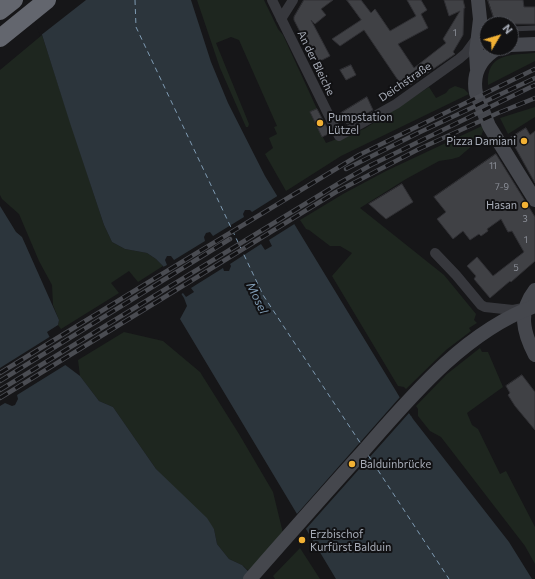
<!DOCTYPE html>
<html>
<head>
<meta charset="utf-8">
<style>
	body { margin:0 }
	#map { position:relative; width:535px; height:579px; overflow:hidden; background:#161618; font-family:Commissioner,sans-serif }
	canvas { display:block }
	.north { position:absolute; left:479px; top:16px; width:40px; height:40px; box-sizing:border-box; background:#111113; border:1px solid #4d4f55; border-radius:50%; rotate:52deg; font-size:11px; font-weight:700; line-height:16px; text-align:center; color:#a8adb8 }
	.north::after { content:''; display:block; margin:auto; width:14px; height:18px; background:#f2b134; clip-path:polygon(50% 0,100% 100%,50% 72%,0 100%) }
</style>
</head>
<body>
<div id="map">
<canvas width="535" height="579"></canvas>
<div class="north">N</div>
</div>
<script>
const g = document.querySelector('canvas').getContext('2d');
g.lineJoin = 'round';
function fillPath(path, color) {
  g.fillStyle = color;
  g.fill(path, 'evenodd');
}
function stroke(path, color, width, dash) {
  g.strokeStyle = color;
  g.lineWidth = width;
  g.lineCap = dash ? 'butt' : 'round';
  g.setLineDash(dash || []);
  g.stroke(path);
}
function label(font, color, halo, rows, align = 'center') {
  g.font = font + ' Commissioner,sans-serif';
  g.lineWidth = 4;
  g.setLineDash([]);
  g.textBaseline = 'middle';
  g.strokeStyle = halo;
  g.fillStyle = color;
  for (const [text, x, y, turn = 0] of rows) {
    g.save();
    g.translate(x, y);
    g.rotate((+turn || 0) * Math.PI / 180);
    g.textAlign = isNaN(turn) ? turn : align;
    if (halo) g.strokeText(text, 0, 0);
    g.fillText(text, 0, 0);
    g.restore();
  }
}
fillPath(new Path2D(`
	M197 0H264L278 29 283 35 317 109 310 113 326 143 364 129 429 87 436 98 446 93 449 89 455 86 464 89 469 94 341 156 286 191 265 154 273 148 269 138 277 134 274 127 277 126 239 40 231 37 216 43 249 124 248 127H246L220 68Z
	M42 35 104 225 112 242 125 249 147 253 156 259 163 266 138 282 129 271 111 283 119 293 61 329 58 325 59 320 53 305 52 285 39 261 19 214 2 199 0 195V70Z
	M535 53V61L488 85C486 53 511 55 535 53Z
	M535 107V117L508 134 500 118Z
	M482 126 483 131 480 139 459 157 452 159 439 161 406 179 360 208 444 275 476 314 474 320 477 323 469 328 471 331 446 350 406 389 404 387 398 386 332 276 352 253 340 246H330L309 230 306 229 300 220 343 194 386 171Z
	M124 332 163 341 200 372 239 434 273 492 283 533 249 571 242 565 229 559 217 544 214 529 156 469 113 407 99 401 80 376 78 360Z
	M480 348 482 352H488L503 387 467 413 472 425 478 429 500 474 506 471 535 527V564L525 546 441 437 430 431 418 416V409L416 406 447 374Z
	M300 548 320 579H275L273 576Z`), '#1e261f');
fillPath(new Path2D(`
	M31 0H191L211 62 228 103 265 176 413 419 509 542 532 579H336L180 319 187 306 184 298 163 266 156 259 147 253 125 249 112 242 104 225 70 123Z
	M0 206 16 232 22 237 59 320 58 325 47 332 64 364 80 376 99 401 113 407 156 469 207 518 214 529 217 544 229 559 242 565 256 579H0Z`), '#2c353c');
fillPath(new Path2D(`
	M29 0H86L40 36Z
	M279 195 296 223 269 240 272 246 265 250 261 244 230 264 231 266 229 271H224L223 268 191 288 194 292 186 297 183 293 180 295 161 268 167 265 165 260 167 256H171L174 260 205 241 204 237 206 233 210 232 213 236 244 217 243 214 245 210H250L252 212Z
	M51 336 67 364 17 395 18 399 15 405 12 406 5 403 0 406V368Z
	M397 389 413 416H411L409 413 305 530 296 515 400 397 397 392Z`), '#161618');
stroke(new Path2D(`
	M135 0 136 27 263 295 361 444
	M368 455 449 579`), '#7f9bb3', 1, [5, 4]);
const building = new Path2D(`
	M304 0H333L321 9 326 15 315 24 311 20 330 56 316 63 294 20V17Z
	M347 0H361L371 13 375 9 390 31 416 16 407 0H421L427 10 421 14 428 28 398 44 414 68 446 43 443 39 460 11 449 16 444 0H463L465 8H464L463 35 453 52 455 54 410 85 408 82 402 86 364 30 340 46 332 39 361 20Z
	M488 0H523L524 7H535V24H496Z
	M351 65 356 75 346 80 340 70Z
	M367 97 373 110 347 124 341 113Z
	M317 109 330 133 322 137 310 112Z
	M526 128 530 135 535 131V183L510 138Z
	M496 154 535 217V261L511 282 510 281 490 298 474 279 476 276 467 266 477 257 493 276 524 252 512 231 508 232 501 219 487 229 488 231 481 236 479 234 470 240 463 231 453 239 437 219 446 212 434 197Z
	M402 184 413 202 386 219 369 204Z
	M522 375 535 392V430L515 406 508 395 510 393 506 386Z`);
fillPath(building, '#404145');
stroke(building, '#303034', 1);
stroke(new Path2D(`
	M511 29 535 28`), '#37383d', 5);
stroke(new Path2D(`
	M272 0 339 136 396 104 459 59 466 53 477 38
	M281 19 293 0
	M435 253 456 275 481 305 485 307 513 310 523 308`), '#37383d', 10);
stroke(new Path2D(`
	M511 45 535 44
	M498 48C481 58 472 73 476 93L489 126 535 200
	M477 69 476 53 480 19 478 0
	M535 290C518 312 523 332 535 355`), '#45474d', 14);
stroke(new Path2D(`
	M0 11 14 0
	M0 38 47 0`), '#63666e', 18);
const rail = new Path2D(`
	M346 169 416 134 535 78
	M0 373 152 280 359 155 535 69
	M0 381 230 239
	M0 390 341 182 371 165 535 85
	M0 398 336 192 419 149 498 113 535 98`);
stroke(rail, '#4a4c52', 4.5);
stroke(rail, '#111113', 3, [9]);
stroke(new Path2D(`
	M250 579C286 538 322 497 359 456 408 400 463 332 535 306`), '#45474d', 14);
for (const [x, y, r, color] of [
	[320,123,4,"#f2b134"],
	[524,141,4,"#f2b134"],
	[525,205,4,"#f2b134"],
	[352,464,4,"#f2b134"],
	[302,540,4,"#f2b134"]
]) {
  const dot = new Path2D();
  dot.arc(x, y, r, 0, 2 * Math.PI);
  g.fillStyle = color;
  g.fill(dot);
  stroke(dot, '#111113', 1.5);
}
label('9px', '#8e929b', null, [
	["1",455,33],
	["11",493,166],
	["7-9",502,187],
	["3",525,219],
	["1",526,240],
	["5",516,268]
]);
label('11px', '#a8adb8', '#111113', [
	["An der Bleiche",316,63,64],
	["Deichstraße",405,82,-34]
]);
label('11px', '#a8adb8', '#111113', [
	["Pumpstation",328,117],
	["Lützel",328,130],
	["Pizza Damiani",516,141,"right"],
	["Hasan",517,205,"right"],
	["Balduinbrücke",360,464],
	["Erzbischof",310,534],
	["Kurfürst Balduin",310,547]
], 'left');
label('italic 12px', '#7f9bb3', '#111113', [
	["Mosel",257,298,64]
]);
</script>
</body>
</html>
